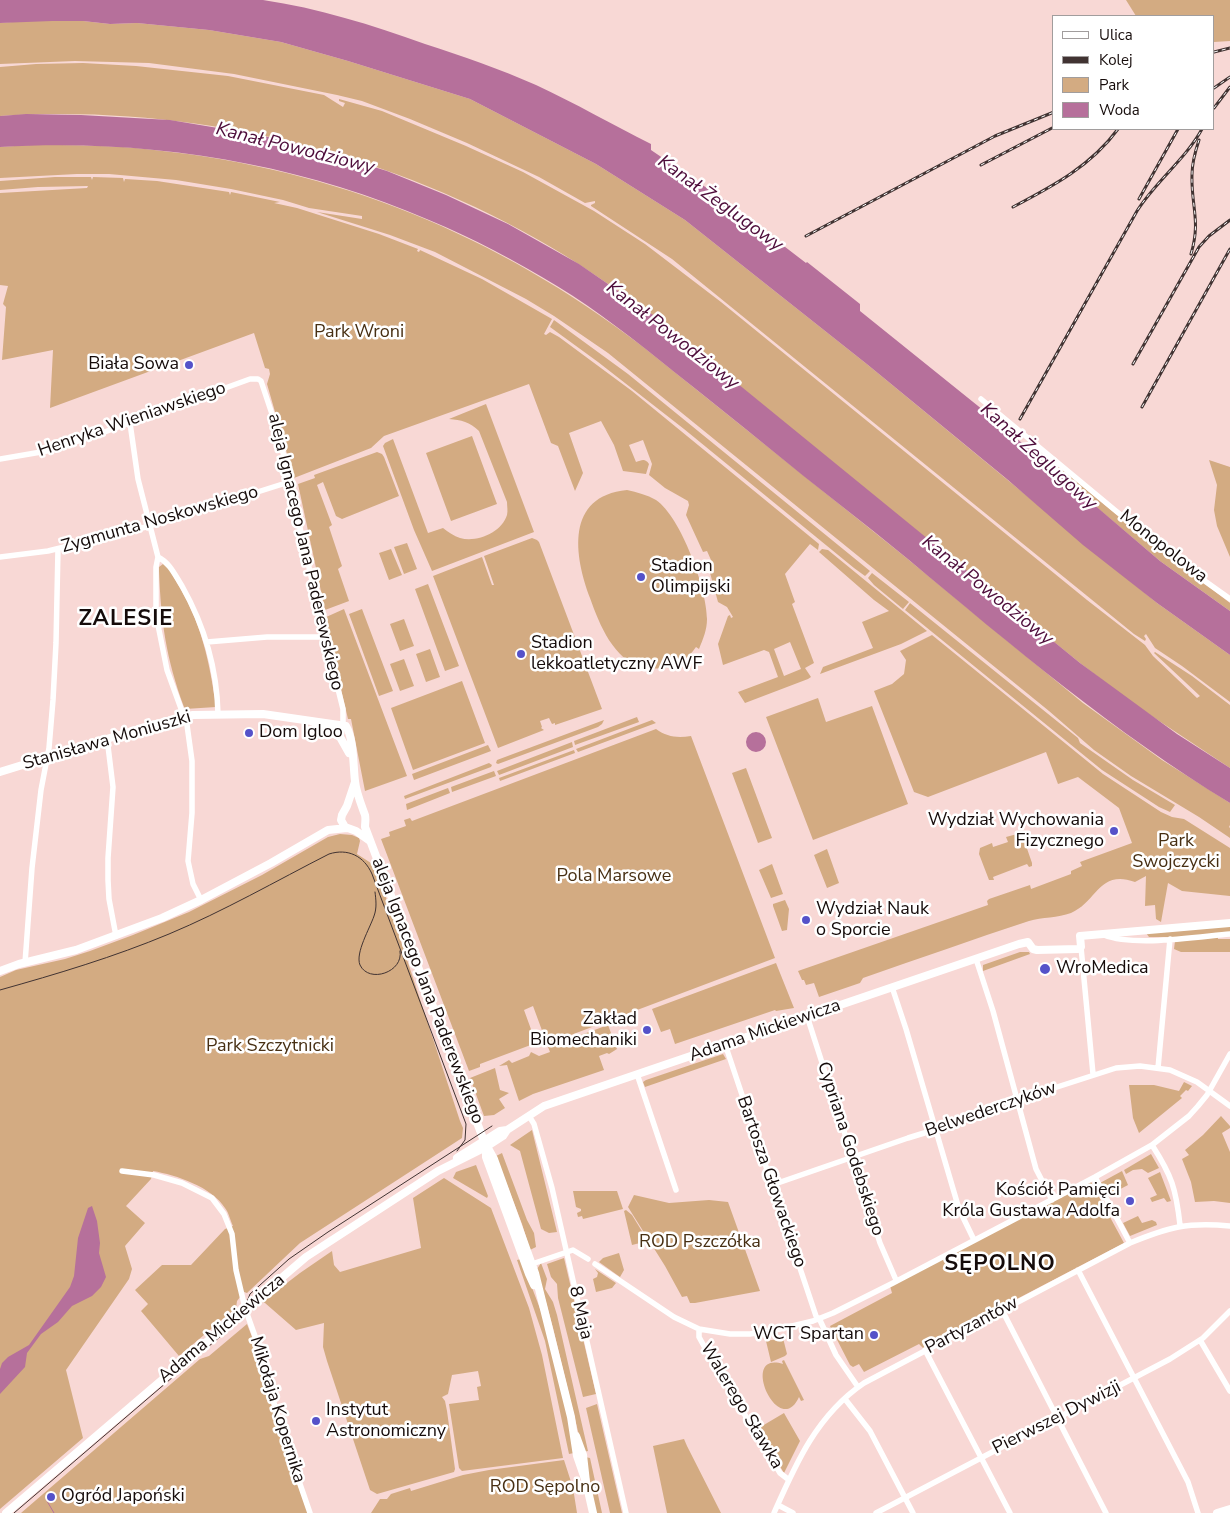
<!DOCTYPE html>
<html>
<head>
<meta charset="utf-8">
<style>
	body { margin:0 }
	#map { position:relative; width:1230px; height:1513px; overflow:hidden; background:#f8d8d5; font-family:"Nunito Sans",sans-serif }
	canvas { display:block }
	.legend { position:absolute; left:1052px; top:15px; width:162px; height:115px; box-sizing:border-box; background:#fff; border:1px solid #a19d9d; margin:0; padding:6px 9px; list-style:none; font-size:15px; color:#150b0a }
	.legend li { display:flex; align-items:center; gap:10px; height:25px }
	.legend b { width:25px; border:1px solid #a19d9d }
</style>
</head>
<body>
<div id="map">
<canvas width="1230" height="1513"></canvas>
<ul class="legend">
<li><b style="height:6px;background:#fff"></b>Ulica</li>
<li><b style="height:6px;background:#413332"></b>Kolej</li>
<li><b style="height:14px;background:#d3ab82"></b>Park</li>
<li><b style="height:14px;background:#b6709b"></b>Woda</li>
</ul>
</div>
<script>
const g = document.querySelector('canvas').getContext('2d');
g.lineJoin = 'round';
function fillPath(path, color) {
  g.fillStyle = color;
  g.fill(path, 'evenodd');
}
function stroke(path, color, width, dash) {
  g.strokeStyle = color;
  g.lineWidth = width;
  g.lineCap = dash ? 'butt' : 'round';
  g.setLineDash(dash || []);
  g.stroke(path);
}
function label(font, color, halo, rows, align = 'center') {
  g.font = font + ' "Nunito Sans",sans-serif';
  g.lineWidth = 5;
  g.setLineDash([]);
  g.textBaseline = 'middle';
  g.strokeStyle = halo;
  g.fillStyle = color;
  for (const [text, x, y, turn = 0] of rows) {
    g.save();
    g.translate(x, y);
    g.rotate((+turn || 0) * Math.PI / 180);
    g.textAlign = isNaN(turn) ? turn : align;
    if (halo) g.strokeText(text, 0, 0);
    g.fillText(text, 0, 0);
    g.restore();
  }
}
fillPath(new Path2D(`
	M1126 0H1230V41L1214 42V16H1136Z
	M25 21H83L110 24 137 23 209 30 281 42 348 61 470 99 596 164 685 220 868 365 1157 603 1230 655V702L1182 666 1155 648 1146 634 1144 636 1146 639 1145 641 1134 634 672 259 591 206V205L595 203V201L585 203 539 177 467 143 410 119 362 101 337 95 234 74 149 63 75 61 0 64V23Z
	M83 63 136 66 228 76 324 95 343 107 345 103 339 101V99L382 111 466 146 523 172 594 211 645 244 721 302 1087 600 1145 645 1153 656 1197 698 1200 696 1154 653 1155 652 1192 676 1230 705V768L1132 703 1080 663C994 593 908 524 822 454 742 389 666 321 580 265 410 156 201 103 0 116V67L36 64Z
	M30 145C71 145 113 145 154 150 336 169 497 235 642 346L904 556 1083 703 1162 760 1230 803V825L1229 827 1230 828V838L1199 817 1131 776 1094 750 1049 711 608 353 554 316 526 299 435 252 390 235 317 212 362 219V216L309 208 283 200 231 189 176 180 109 174H77L0 178V147Z
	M55 177H91L92 180 93 177 123 178 124 182 125 179 157 181 229 192 230 195 231 192 280 202 274 203 297 208 379 234 418 249 417 251 419 252 420 250 482 279 552 319 544 334 546 335 550 332 559 337 632 391 819 544 818 550 810 544 785 574 795 602 792 604 814 663 805 668 811 677 808 679 745 703 738 692 778 677 769 652 764 650 723 665 718 644 728 616 730 615 731 618 733 617 727 607 718 602 707 562 711 560 707 551 703 552 686 515 689 505 688 501 665 488 649 475 652 464 643 440 629 445 636 462C642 460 645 458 649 464L646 474 623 471 614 445 601 421 569 433 583 473 575 491 558 446 551 443 529 384 384 436 371 448 294 478 267 384 270 374 269 369 265 368 254 333 50 408 53 350 2 360 6 307 3 304 8 286 0 285V193L87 188 88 186 38 187 0 190V181ZM790 642 801 669 784 676 774 649Z
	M554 320 628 374 870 571 865 576 854 568 684 429 598 362 550 327Z
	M486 404 534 532 432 571 414 530 383 446 385 443 393 439 428 533 443 528C448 532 454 536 460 538 477 543 502 532 507 515 508 511 507 506 507 502L479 431C470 422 461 420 449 419Z
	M472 436 497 504 451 521 426 453Z
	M377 452 382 454 384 457 399 496 342 519 336 516 323 482 317 485 332 525 329 527 342 566 338 569 349 601 325 610 298 484 315 478 314 475Z
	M1209 460 1230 467V557L1217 526 1214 510 1217 485Z
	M1059 467 1144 537 1230 603V611L1160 561 1054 471Z
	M627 490C637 492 647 495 656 500 681 517 707 589 707 619 707 630 703 639 699 649L696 647C684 665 665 672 644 667L643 669C613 658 600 626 590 598 574 556 565 496 627 490Z
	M532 538 537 540 539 542 602 709 555 725V723L552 724 549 718 540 721 542 727 541 728 544 730 498 748 433 576 482 557 492 585H494L484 556Z
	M407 543 417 569 404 574 394 547Z
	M391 549 402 575 389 580 379 553Z
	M822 549 828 550 927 631 901 644 820 674 823 667 873 648 862 622 889 611 874 600 819 552Z
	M163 564C170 568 173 576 177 583 201 621 210 663 216 707L185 709 184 707C166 658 161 622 159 571V567Z
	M872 573 909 602 903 609 874 585 868 578Z
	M428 584 459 666 445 671 415 589Z
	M910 603 1078 738 1080 743 1133 780 1175 805 1170 812 1159 807 1102 770 905 610Z
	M344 609 407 776 365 791 351 719H348L324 618Z
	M362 609 393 691 379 696 349 614Z
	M404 619 414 646 400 651 390 624Z
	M932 635 1103 774 1161 812 1172 817 1184 819 1230 848V896L1182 891 1168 883 1161 922 1156 919 1155 905 1145 906 1146 876 1135 882C1099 869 1097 902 1071 913 1058 918 1042 917 1029 921 974 939 918 959 863 978L860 983 819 997 814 983 806 985 804 980H802L798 971 988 905 987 901 989 899 1030 885 1031 889 1071 874V871L1082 866 1080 862 1132 843 1119 808 1078 777 1058 784 1046 752 928 797 914 792 874 691 892 684 904 674 906 660 900 651Z
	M430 649 440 677 426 682 416 654Z
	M404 659 414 686 400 691 390 664Z
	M462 681 485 743 413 770 391 708Z
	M818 698 826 722 872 706 908 804 813 840 766 717Z
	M637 717 639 722 575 745 574 741Z
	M604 720 602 724 598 727 498 764 496 763 497 760Z
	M652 720 656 723 578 752 576 749Z
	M656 729C667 737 677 738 691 736L775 958 547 1044 533 1006 524 1010 536 1043 480 1064V1067L469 1071 381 839 390 836 389 832 406 826 404 820 410 818 412 821Z
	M572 742 573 747 499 775 497 771Z
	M488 745 491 751 414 780 412 774Z
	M574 750 575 753 500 781 499 778Z
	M489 763 492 765 491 767 405 799 404 796Z
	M746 768 772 838 758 843 732 773Z
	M494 771 496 776 452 792 451 787Z
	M448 788 450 793 407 810 406 804Z
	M340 834 352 835 359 838 360 841 357 854 374 865 392 914 460 1121 463 1128 462 1138 300 1243 247 1293 244 1292 237 1301 236 1308 179 1356 141 1311 148 1304 135 1290 162 1265H191L225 1229 233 1226C230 1220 229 1213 225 1208 212 1187 176 1175 153 1171L151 1179 126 1206 145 1223 125 1246 132 1269 129 1279 66 1370 83 1438 0 1509V977L16 970 65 959 90 951 133 935 189 912 262 875 328 837Z
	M1017 834 1023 837 1032 863V866L1029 867 1027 864 993 877 994 880H989L979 854 980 848 992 843 993 847 1008 842 1006 837Z
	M827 849 839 883 827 888 814 855Z
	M772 864 783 894 771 898 759 870Z
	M785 900 789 909 787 930 782 931 773 906V904Z
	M1230 925V933L1178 937H1149L1146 933Z
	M1218 937V939H1230V952H1181L1174 949 1175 941Z
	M1020 952H1029L1030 954 983 971V965Z
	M776 963 794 1008 776 1011 775 1010 675 1044 670 1029 661 1032 652 1009Z
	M608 1025 617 1049 609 1054 607 1053 599 1056 604 1070 533 1094 519 1101 507 1065 499 1066 509 1060 512 1063 529 1056 531 1052 539 1056 550 1052 548 1047Z
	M723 1054 726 1059 645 1087 643 1082 646 1080Z
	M495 1068 500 1090 509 1093 499 1099 505 1108 494 1115 484 1116 470 1078Z
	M1184 1082 1192 1086 1188 1091 1186 1090 1180 1096 1182 1098 1139 1133 1133 1118 1129 1085H1154L1179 1091Z
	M1221 1116 1230 1126V1128L1222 1133 1230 1152V1203L1214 1201 1195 1202 1191 1182 1182 1159 1189 1155 1185 1150 1203 1135Z
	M532 1130 557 1232 549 1233 541 1229 520 1151 510 1145Z
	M502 1153 527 1220 534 1233 536 1247 530 1250 522 1224 496 1156Z
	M1151 1154 1159 1168 1148 1173 1142 1169 1133 1170 1126 1174 1124 1170Z
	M476 1165 488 1196 487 1198 453 1178 456 1172Z
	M1122 1171 1128 1185 1109 1195 1105 1194 1100 1183Z
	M1160 1172 1171 1201 1167 1202 1164 1198 1152 1202 1150 1198 1157 1195 1148 1178Z
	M444 1178 491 1208 529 1308 542 1355 563 1458 462 1471 459 1468 449 1404 479 1400 477 1387 481 1386 478 1371 452 1375 448 1394 442 1397 445 1401 447 1411 455 1469 454 1472 377 1494 370 1490 327 1361 323 1347 324 1323 296 1330 265 1303 262 1302 300 1273 332 1251 334 1265 340 1272 421 1248 413 1198Z
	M1091 1182 1124 1243 923 1348 919 1344 864 1372 859 1364 853 1367 850 1365 830 1326 892 1293 890 1286Z
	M573 1191H617L623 1209 583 1219 582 1216 578 1217 577 1213 581 1211V1209L576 1207Z
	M634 1195 669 1203 709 1200 728 1202 760 1291 695 1303H690L687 1296 682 1297 665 1266 628 1207Z
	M626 1210 632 1215 648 1241 632 1245 624 1211Z
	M1138 1216 1142 1223 1152 1220 1156 1222 1157 1225 1130 1236 1123 1223Z
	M619 1253 624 1270 620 1277 599 1262 603 1258Z
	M564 1258 596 1394 583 1397 558 1298 557 1284 551 1277 547 1264Z
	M521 1259 547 1327 566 1408 574 1453 569 1454 545 1341 517 1260Z
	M541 1263 547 1279 545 1289 553 1302 557 1315 588 1451 583 1452 553 1328 537 1269Z
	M595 1269 616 1283 612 1288 596 1292 593 1279 597 1277 598 1273Z
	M247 1324 252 1337 280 1435 308 1513H21L200 1359 209 1356Z
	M783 1338 787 1354 785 1356 771 1362 766 1341Z
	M784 1360 804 1400 801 1401 799 1397C779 1441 738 1350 783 1364L782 1361Z
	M597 1404 622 1513H610L586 1408Z
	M784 1413 800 1441 784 1473 757 1429Z
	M684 1439 687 1446 721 1513H667L653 1446Z
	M585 1457 590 1458 602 1513H596Z
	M564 1460 573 1488 577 1513H371L380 1499H387L391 1494 410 1488 411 1491 463 1475 489 1470Z`), '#d3ab82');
fillPath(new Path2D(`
	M0 0H263C318 8 372 25 425 44 462 56 500 69 536 85 575 103 613 125 651 144V150L720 197 806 263 807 262 860 304V311L988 414 1160 561 1230 611V655L1157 603 1083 545 1008 480 868 365 685 220 596 164 470 99 348 61 281 42 209 30 137 23 110 24 83 21H52L0 23Z
	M26 114 81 115 170 120 254 134 296 143 387 171 446 195 508 224 579 264 656 317 1080 663 1177 734 1230 768V803C1115 733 1012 646 909 560 863 522 815 486 769 448 737 422 705 396 673 371 636 341 598 311 557 286 516 261 473 238 429 220 296 162 145 138 0 147V116Z
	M746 742a10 10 0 1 1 20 0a10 10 0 1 1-20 0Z
	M92 1206 97 1221 100 1243 99 1253 106 1277 101 1287 92 1296 72 1306 58 1322 41 1334 27 1353 25 1367 0 1394V1369L2 1363 8 1357 29 1345 70 1287 74 1276 78 1238 88 1208Z`), '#b6709b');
stroke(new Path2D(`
	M47 1501 54 1513`), '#b6709b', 1);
stroke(new Path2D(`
	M981 399 1116 511 1195 574 1230 599
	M130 423 138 479 158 557 156 567V612L159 630 167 670 187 725 192 761V813L188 861 193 884 201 900
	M0 459 47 451 88 438 250 379H258L261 381 279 435 320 616 343 709V724
	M0 557 48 551 150 526 289 482
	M158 557C170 563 175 575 182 586 204 625 217 669 218 714
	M207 642 267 637H318L325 636
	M107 738 113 787 108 858V880L109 899 116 936
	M1104 935C1134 947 1196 937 1230 934
	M1081 947 1093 1074
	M976 959 993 1011 1036 1169 1052 1200
	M25 963 32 868 41 790 49 748 53 700 56 643 58 549
	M892 987 906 1029 959 1209 974 1240
	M807 1016 880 1243 896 1280
	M725 1044 817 1319
	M1158 1068 1170 939
	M637 1074 676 1190
	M529 1116 534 1124 552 1188 626 1513
	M1152 1145C1172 1176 1176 1189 1180 1225
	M122 1171 154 1175 182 1183 212 1198 224 1214 232 1234 236 1270 245 1308 256 1339 283 1435 310 1513
	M1095 1177 1130 1243
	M772 1185 908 1138 960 1122 995 1104 1054 1088 1116 1068 1140 1066 1170 1070 1197 1082 1230 1106
	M532 1264 573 1250 588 1259
	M595 1264 674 1317 699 1329 730 1334H750L780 1329 813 1321 833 1313 893 1283 1095 1177 1152 1145 1189 1116 1198 1106 1207 1095 1230 1054
	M1078 1270 1188 1482 1198 1513
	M1002 1310 1106 1513
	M819 1318 836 1355 858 1387
	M699 1329V1337L710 1357 780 1473 789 1480
	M1200 1340 1230 1391
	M925 1350 1010 1513
	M845 1399 870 1431 913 1513
	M778 1505 793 1513
	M774 1513C796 1463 817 1415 864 1383L1130 1243C1169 1227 1187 1222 1230 1226
	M876 1513 1170 1359 1203 1338 1230 1311`), '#fff', 5.5);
stroke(new Path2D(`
	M316 725 340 737 349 753
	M0 772 152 725 193 715 263 714 346 726C354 739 353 765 355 781 356 792 361 804 365 815 366 819 365 823 365 827L484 1141 494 1159 535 1273 571 1417 577 1456 586 1482
	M355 782 347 806 342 815 341 820 345 827 356 831 370 841
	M0 971 19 964 76 950 162 918 201 900 271 863 328 830 347 828
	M486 1147V1157L529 1274 534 1285
	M457 1158 500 1131 507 1130
	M576 1436 583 1455 586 1482 593 1513
	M6 1513 306 1257 438 1171 486 1147 503 1136 507 1130 544 1106 1019 944 1028 942 1033 949 1037 950 1078 949 1081 947 1080 936 1230 923
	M1217 1513 1230 1509`), '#fff', 8);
stroke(new Path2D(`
	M375 892C376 900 377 908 374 916 370 928 355 953 360 965 369 984 404 972 400 951
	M0 990C57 974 114 957 169 934 224 911 276 881 329 854 348 848 364 856 372 874L466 1124 465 1140 457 1151
	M14 1513 236 1323 241 1317 250 1294 289 1259 328 1232 492 1126`), '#413332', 1);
const rail = new Path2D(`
	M1214 52 1230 48
	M1214 88 1230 77
	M1214 108 1230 87
	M981 165 1054 127
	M1139 199 1178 129
	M1013 207C1053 186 1091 166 1118 129
	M806 236 995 136 1054 112
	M1191 254C1201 221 1191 206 1192 175 1192 163 1195 152 1199 140
	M1133 364 1199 247 1209 236 1230 220
	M1142 407 1230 249
	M1020 419 1137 211C1156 181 1185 160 1202 129`);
stroke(rail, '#413332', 3);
stroke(rail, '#fff', 1, [4]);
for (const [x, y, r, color] of [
	[189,365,5,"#5552c9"],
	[641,577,5,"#5552c9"],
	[521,654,5,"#5552c9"],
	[249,733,5,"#5552c9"],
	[1114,831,5,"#5552c9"],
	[806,920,5,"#5552c9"],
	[1045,969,6,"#5552c9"],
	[647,1030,5,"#5552c9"],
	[1130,1201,5,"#5552c9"],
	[874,1335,5,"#5552c9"],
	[316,1421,5,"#5552c9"],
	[51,1497,5,"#5552c9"]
]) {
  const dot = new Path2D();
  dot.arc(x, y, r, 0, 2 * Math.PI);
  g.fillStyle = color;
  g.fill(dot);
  stroke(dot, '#fff', 2);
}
label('18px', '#472f13', '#fff', [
	["Park Wroni",359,333],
	["Park",1176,842],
	["Swojczycki",1176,863],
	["Pola Marsowe",614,877],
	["Park Szczytnicki",270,1047],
	["ROD Pszczółka",700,1243],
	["ROD Sępolno",545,1488]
]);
label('18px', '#150b0a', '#fff', [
	["Biała Sowa",179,365,"right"],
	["Stadion",651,567],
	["Olimpijski",651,588],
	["Stadion",531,644],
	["lekkoatletyczny AWF",531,665],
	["Dom Igloo",259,733],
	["Wydział Wychowania",1104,821,"right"],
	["Fizycznego",1104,842,"right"],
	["Wydział Nauk",816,910],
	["o Sporcie",816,931],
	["WroMedica",1056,969],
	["Zakład",637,1020,"right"],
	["Biomechaniki",637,1041,"right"],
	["Kościół Pamięci",1120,1191,"right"],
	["Króla Gustawa Adolfa",1120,1212,"right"],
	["WCT Spartan",864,1335,"right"],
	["Instytut",326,1411],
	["Astronomiczny",326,1432],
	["Ogród Japoński",61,1497]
], 'left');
label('18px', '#150b0a', '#fff', [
	["Henryka Wieniawskiego",132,420,-19],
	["Zygmunta Noskowskiego",160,520,-16],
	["Monopolowa",1163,547,38],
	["aleja Ignacego Jana Paderewskiego",305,552,77],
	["Stanisława Moniuszki",107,741,-16],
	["aleja Ignacego Jana Paderewskiego",427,991,69],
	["Adama Mickiewicza",765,1031,-19],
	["Belwederczyków",991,1110,-19],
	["Cypriana Godebskiego",850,1149,72],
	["Bartosza Głowackiego",771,1182,71],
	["8 Maja",580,1313,77],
	["Partyzantów",972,1326,-28],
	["Adama Mickiewicza",222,1329,-40],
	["Walerego Sławka",741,1406,59],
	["Mikołaja Kopernika",277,1410,73],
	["Pierwszej Dywizji",1057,1418,-27]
]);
label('italic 19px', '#4d0c3a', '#fff', [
	["Kanał Powodziowy",295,149,14],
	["Kanał Żeglugowy",720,204,36],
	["Kanał Powodziowy",672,336,38],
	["Kanał Żeglugowy",1038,457,42],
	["Kanał Powodziowy",987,591,39]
]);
g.letterSpacing = '1px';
label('bold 22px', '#150b0a', '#fff', [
	["ZALESIE",126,620],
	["SĘPOLNO",1000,1265]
]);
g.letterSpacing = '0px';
</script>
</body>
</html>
